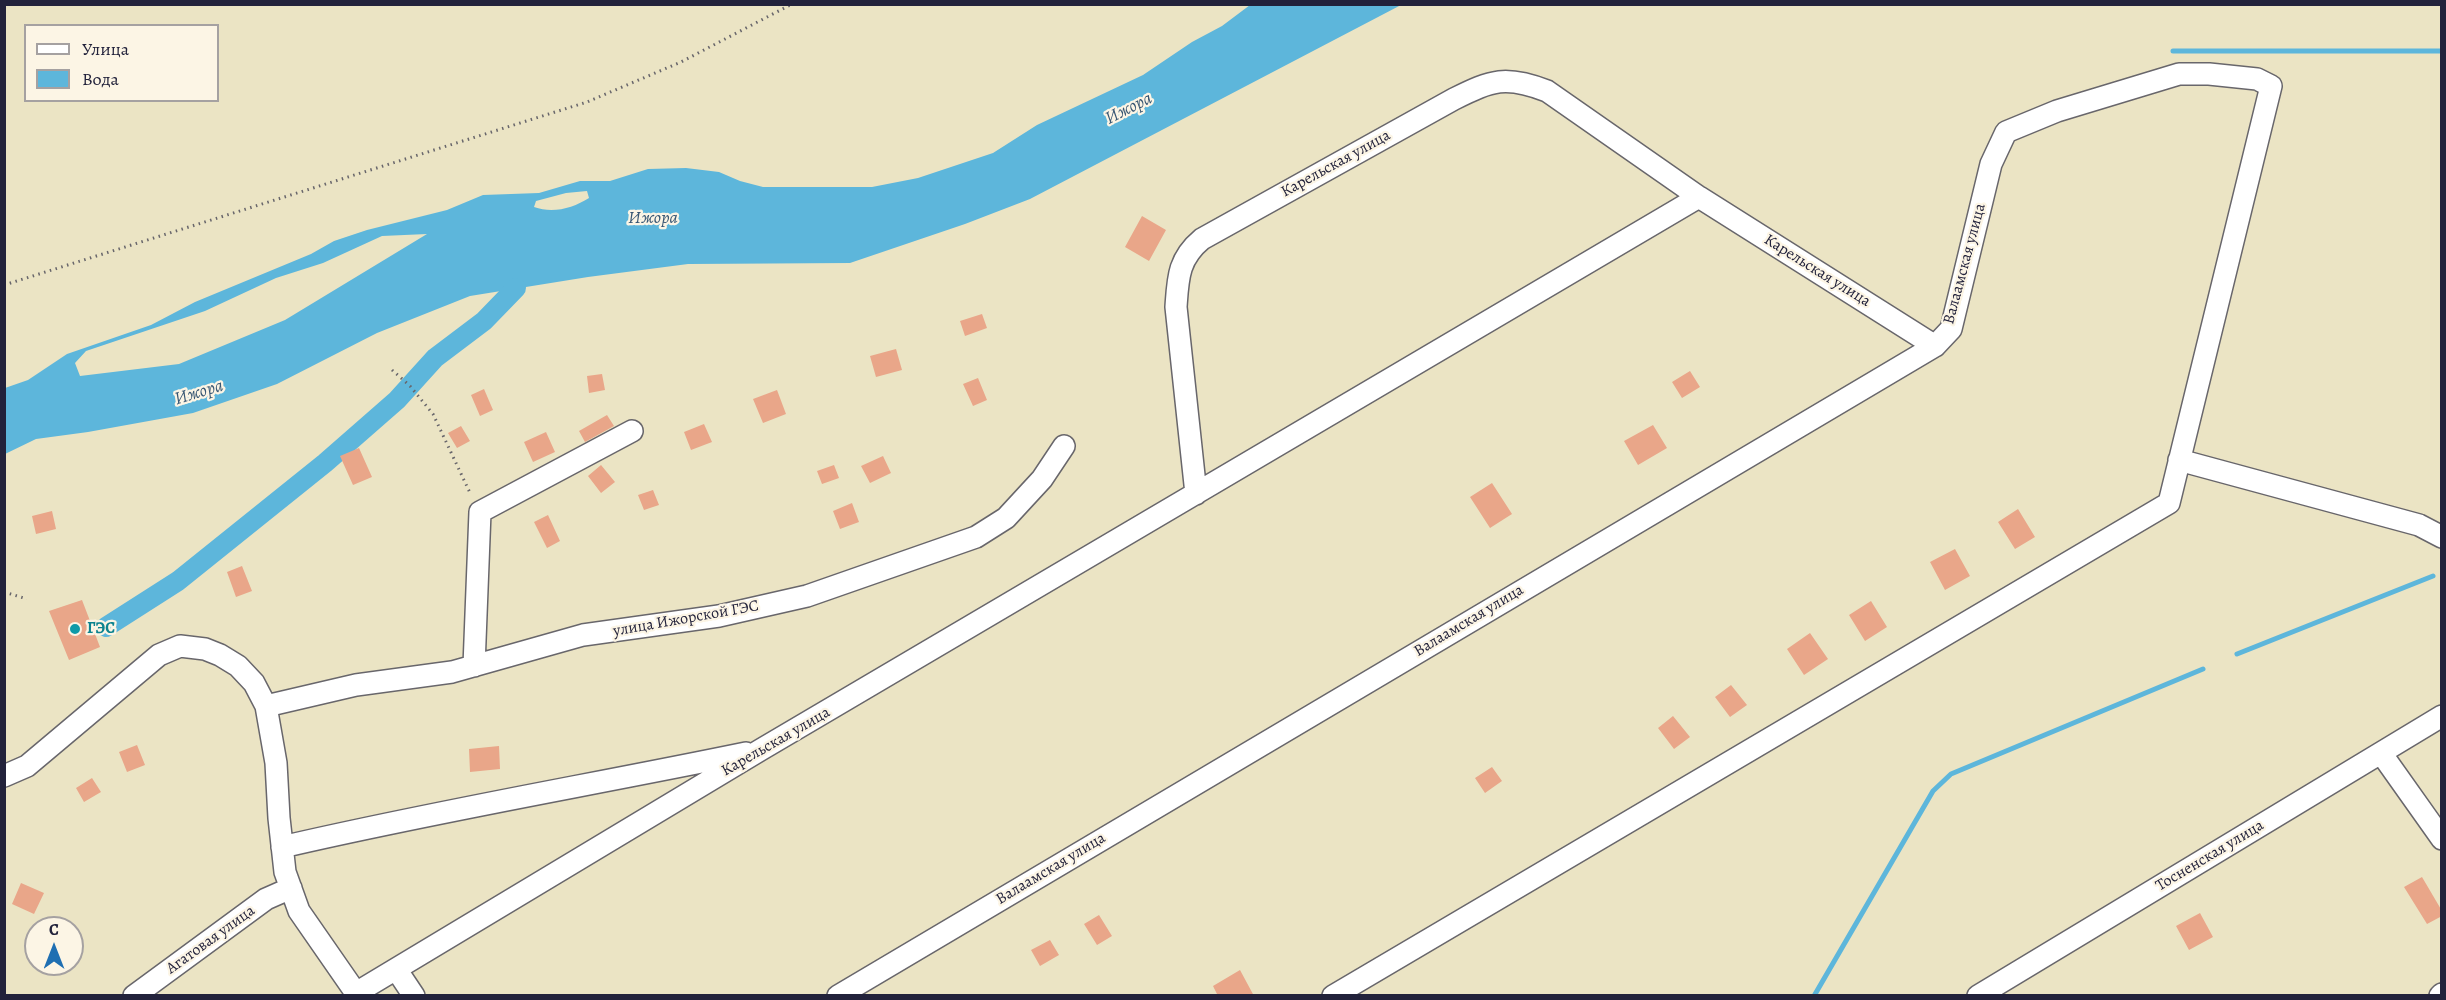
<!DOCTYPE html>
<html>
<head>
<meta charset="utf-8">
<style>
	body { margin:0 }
	#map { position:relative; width:2446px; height:1000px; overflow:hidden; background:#ebe4c4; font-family:Alegreya,serif }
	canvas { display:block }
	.frame { position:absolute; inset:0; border:6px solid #22223b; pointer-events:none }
	.legend { position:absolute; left:24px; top:24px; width:195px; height:78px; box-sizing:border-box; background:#fcf5e5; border:2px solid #a5a1a1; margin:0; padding:8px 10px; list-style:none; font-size:18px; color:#22223b }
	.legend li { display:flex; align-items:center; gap:12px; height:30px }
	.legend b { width:30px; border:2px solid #a5a1a1 }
	.north { position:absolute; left:24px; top:916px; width:60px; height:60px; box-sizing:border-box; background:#fcf5e5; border:2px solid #a5a1a1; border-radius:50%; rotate:0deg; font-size:16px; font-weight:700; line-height:24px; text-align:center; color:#22223b }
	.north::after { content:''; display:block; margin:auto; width:21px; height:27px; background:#1f6fb2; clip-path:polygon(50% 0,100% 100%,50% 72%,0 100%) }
</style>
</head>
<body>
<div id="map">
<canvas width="2446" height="1000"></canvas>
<div class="frame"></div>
<ul class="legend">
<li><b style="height:8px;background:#fff"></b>Улица</li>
<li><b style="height:16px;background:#5db6db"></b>Вода</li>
</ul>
<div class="north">С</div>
</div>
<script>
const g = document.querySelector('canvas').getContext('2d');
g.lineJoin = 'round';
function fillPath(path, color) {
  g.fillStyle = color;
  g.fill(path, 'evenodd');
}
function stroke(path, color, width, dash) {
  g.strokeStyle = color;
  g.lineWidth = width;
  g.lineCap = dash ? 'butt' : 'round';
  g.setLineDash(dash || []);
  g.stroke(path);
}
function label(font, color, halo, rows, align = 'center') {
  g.font = font + ' Alegreya,serif';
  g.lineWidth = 4.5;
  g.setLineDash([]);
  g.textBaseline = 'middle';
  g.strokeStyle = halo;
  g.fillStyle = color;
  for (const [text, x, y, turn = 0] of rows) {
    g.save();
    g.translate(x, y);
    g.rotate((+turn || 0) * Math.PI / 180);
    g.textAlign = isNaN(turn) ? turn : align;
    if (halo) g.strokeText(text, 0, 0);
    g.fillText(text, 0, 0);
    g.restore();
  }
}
fillPath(new Path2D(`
	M1250 5H1401L1030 199 965 224 850 263 688 264 588 277 470 296 377 333 277 384 193 413 88 432 36 439 5 454V388L28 380 67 354 151 325 195 302 311 254 334 241 367 230 447 210 483 195 539 193 580 181H610L648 169 686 168 719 172 740 181 763 187H872L918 178 993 153 1037 125 1143 75 1192 42 1222 26ZM587 191 589 198C573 208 553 214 534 207L536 201 566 193ZM427 234 285 320 179 364 80 376 75 363 86 351 205 311 276 278 323 263 382 236Z`), '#5db6db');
stroke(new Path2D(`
	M2173 51H2442
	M2237 654 2433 576
	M1814 996 1933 791 1951 774 2203 669`), '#5db6db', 5);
stroke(new Path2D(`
	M106 627 178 581 325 463 397 400 435 358 484 321 516 288`), '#5db6db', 20);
fillPath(new Path2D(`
	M1142 216 1166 230 1149 261 1125 247Z
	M982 314 987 328 965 336 960 321Z
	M896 349 902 370 876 377 870 356Z
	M1690 371 1700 387 1682 398 1672 382Z
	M602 374 605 390 589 393 587 376Z
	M978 378 987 400 973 406 963 384Z
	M484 389 493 410 480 416 471 395Z
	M777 390 786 414 763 423 753 399Z
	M607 415 614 426 585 442 579 431Z
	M704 424 712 442 691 450 684 432Z
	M1653 425 1667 448 1638 465 1624 441Z
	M461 426 470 441 457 448 448 433Z
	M546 432 555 452 533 462 524 442Z
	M359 448 372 477 353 485 340 456Z
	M883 456 891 473 870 483 861 466Z
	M601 465 615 482 601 493 588 476Z
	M834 465 839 478 822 484 817 471Z
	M1492 483 1512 514 1490 528 1470 497Z
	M653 490 659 505 644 510 638 495Z
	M852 503 859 522 840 529 833 511Z
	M2018 509 2035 537 2015 549 1998 522Z
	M52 511 56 529 36 534 32 516Z
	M548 515 560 541 547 548 534 522Z
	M1955 549 1970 576 1945 590 1930 562Z
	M242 566 252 591 236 597 227 572Z
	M82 600 100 647 69 660 49 611Z
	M1871 601 1887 627 1865 641 1849 615Z
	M1810 633 1828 659 1804 675 1787 649Z
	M1731 685 1747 705 1730 717 1715 697Z
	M1673 716 1690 737 1674 749 1658 728Z
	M137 745 145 765 127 772 119 752Z
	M499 746 500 769 470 772 469 749Z
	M1492 767 1502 781 1485 793 1475 778Z
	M92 778 101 792 84 802 76 788Z
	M2422 877 2442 911V916L2427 924 2404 887Z
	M21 883 44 893 34 914 12 904Z
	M2200 913 2213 937 2189 950 2176 926Z
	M1099 915 1112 936 1097 945 1084 924Z
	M1050 940 1059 955 1040 966 1031 950Z
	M1240 970 1254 996H1218L1213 986Z`), '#e9a689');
const minor = new Path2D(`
	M2179 460 2419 525 2442 537
	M1196 494 1176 307C1178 278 1178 259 1202 239L1454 99C1492 80 1506 75 1547 91L1699 197 1935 346
	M474 666 480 512 632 431
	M266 706 356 685 452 672 583 635 719 616 807 596 976 537 1006 518 1042 479 1064 446
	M2381 753 2442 839
	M4 776 27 766 159 655 180 646 205 649 220 655 238 666 254 683 266 706 276 763 279 818 285 872 299 911 358 996
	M282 847C436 811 591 785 746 753
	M396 969 414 996
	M356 993 762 749 1699 197
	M134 996 266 899 291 888
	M838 996 1935 346 1951 329 1991 164 2006 132 2057 111 2179 74H2209L2257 79 2271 86 2169 503 1333 996
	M1978 996 2442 716
	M2440 996 2442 994`);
stroke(minor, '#68666b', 24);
stroke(new Path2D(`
	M4 285 587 102 681 62 792 4
	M392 370 410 386 433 414 471 495
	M4 592 27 599`), '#68666b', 3, [1.5, 4.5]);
stroke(minor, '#fff', 21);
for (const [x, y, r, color] of [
	[75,629,6,"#0f9aa8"]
]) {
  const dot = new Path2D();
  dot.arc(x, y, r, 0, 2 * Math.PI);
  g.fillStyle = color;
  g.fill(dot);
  stroke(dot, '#fcf5e5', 2);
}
label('16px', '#22223b', '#fcf5e5', [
	["Карельская улица",1336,164,-29],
	["Валаамская улица",1965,264,-75],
	["Карельская улица",1817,271,32],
	["улица Ижорской ГЭС",686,619,-10],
	["Валаамская улица",1469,621,-31],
	["Карельская улица",776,742,-30],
	["Тосненская улица",2210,856,-31],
	["Валаамская улица",1051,869,-31],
	["Агатовая улица",211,940,-36]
]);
label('bold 16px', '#0d838f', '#fcf5e5', [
	["ГЭС",87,629]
], 'left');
label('italic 18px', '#375673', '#fcf5e5', [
	["Ижора",1129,109,-27],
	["Ижора",653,219],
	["Ижора",199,393,-17]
]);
</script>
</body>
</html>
